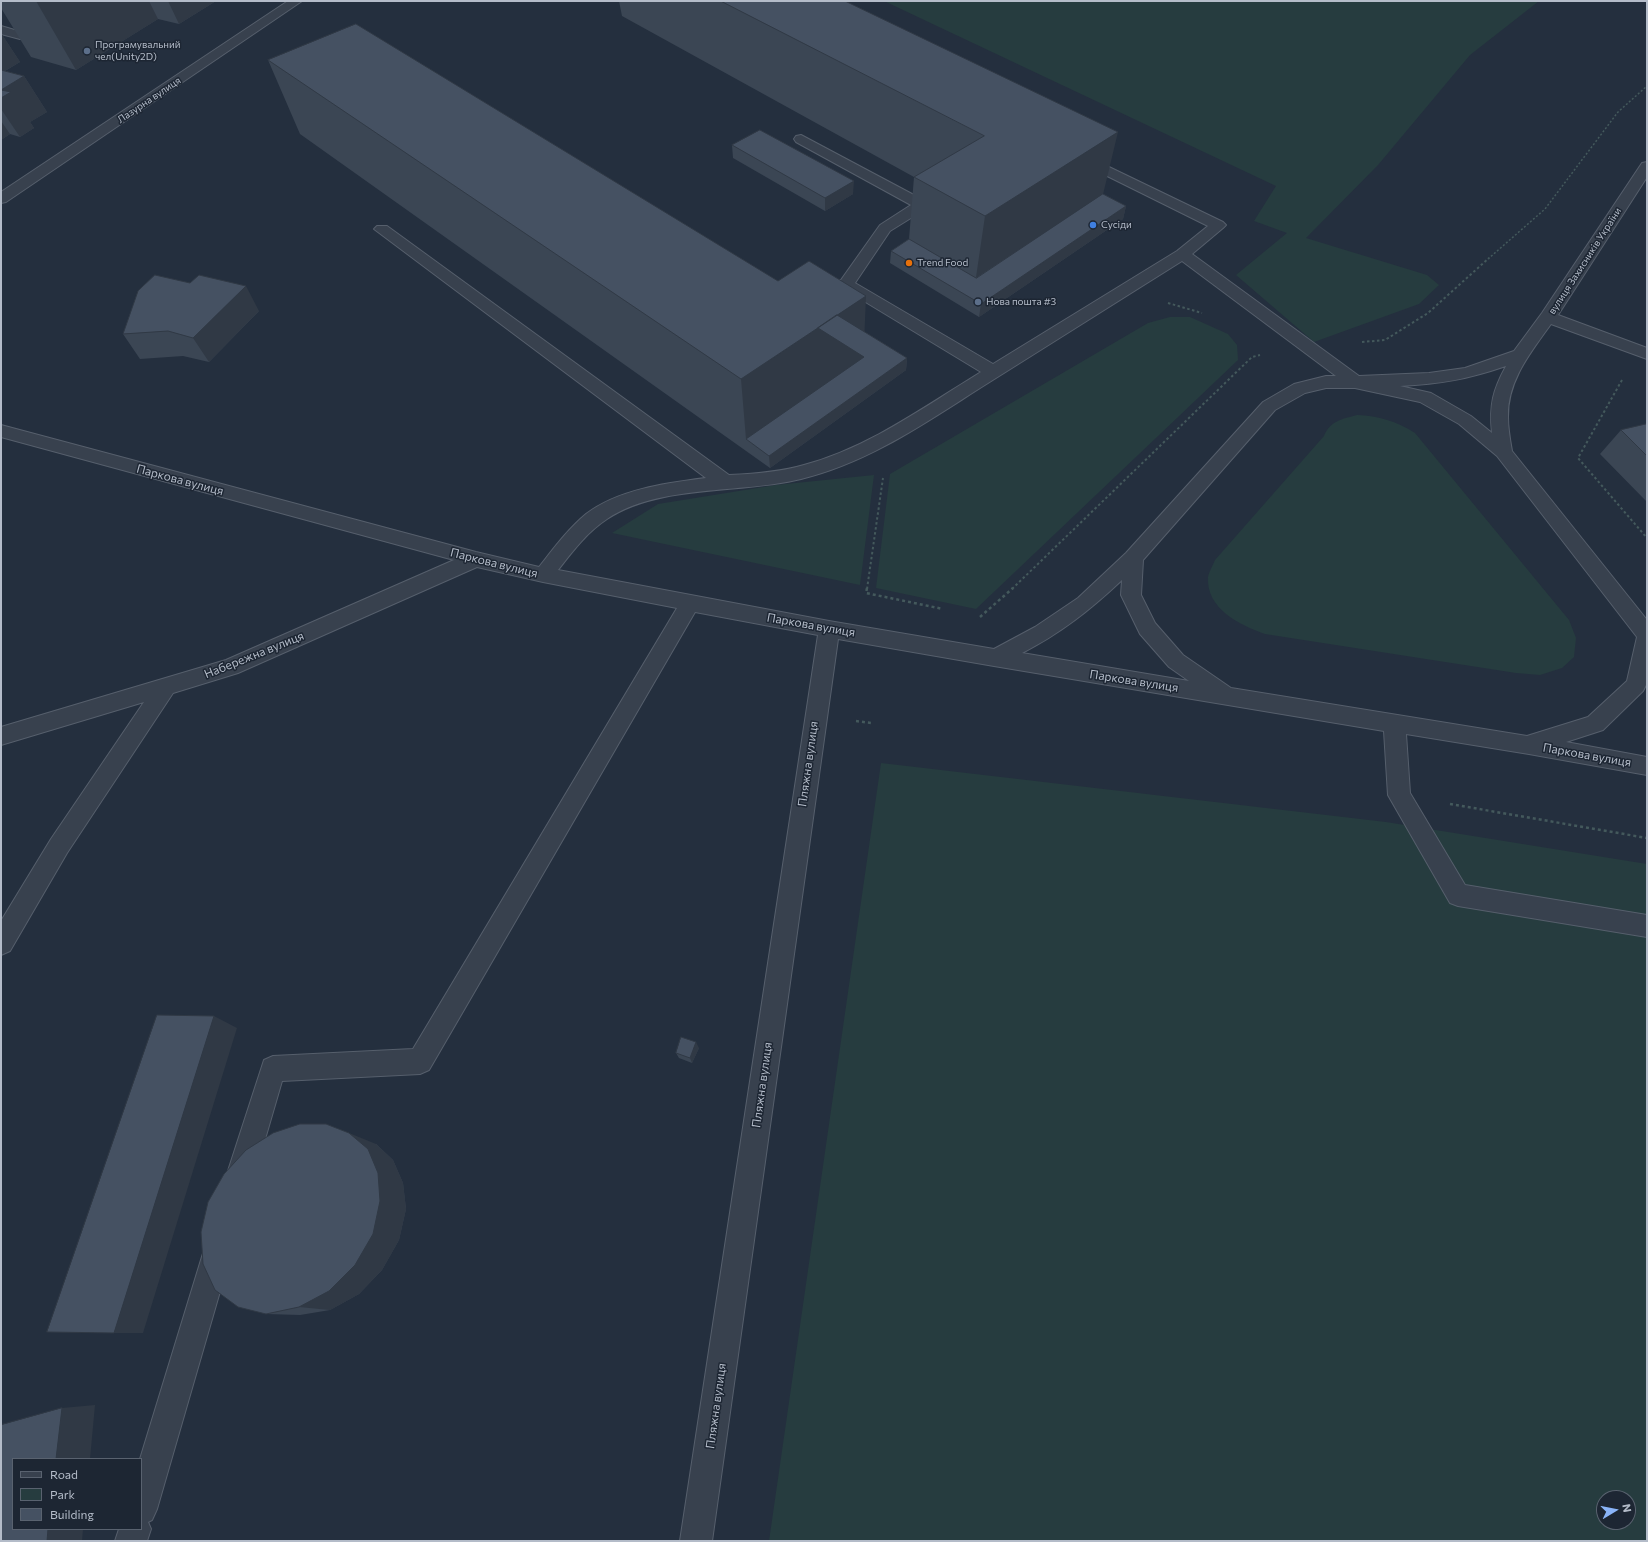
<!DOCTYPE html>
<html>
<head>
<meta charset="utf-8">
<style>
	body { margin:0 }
	#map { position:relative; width:1648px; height:1542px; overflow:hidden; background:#242f3e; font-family:Commissioner,sans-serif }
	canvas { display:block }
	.frame { position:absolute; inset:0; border:2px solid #b4bcc9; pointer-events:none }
	.legend { position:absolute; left:12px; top:1458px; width:130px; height:72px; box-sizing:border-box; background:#1d2633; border:1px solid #59626f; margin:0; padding:5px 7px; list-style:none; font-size:12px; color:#b4bcc9 }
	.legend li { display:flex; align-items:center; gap:8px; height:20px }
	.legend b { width:20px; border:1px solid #59626f }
	.north { position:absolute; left:1596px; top:1490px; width:40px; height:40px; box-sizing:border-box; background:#1d2633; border:1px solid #59626f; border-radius:50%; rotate:80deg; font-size:11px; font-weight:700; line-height:16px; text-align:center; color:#b4bcc9 }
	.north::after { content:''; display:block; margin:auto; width:14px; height:18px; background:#8ab4f8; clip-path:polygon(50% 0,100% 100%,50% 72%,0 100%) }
</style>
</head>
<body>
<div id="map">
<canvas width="1648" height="1542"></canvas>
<div class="frame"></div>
<ul class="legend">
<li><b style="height:5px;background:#38414e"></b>Road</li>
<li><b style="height:11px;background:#263c3f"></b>Park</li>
<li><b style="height:11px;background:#455162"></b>Building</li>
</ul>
<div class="north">N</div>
</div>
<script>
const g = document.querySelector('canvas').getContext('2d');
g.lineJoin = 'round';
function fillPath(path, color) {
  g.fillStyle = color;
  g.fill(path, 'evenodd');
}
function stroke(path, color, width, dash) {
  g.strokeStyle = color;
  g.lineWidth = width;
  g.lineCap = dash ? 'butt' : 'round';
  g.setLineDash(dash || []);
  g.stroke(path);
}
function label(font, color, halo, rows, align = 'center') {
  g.font = font + ' Commissioner,sans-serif';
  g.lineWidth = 3;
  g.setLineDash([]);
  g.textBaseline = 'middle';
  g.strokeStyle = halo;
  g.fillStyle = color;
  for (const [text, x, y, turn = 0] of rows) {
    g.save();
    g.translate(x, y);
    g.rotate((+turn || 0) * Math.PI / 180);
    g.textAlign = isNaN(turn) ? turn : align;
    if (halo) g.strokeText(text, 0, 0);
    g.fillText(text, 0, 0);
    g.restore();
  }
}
fillPath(new Path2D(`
	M884 1H1539L1470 55 1378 165 1306 238 1427 275 1439 285 1419 304 1314 342 1236 275 1287 233 1254 221 1276 186Z
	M1170 317H1190L1228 334 1237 345 1238 360 976 609 876 588 890 474 1148 323Z
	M1357 415C1379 416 1396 421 1415 433L1569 620 1576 638 1574 657 1562 668 1540 675 1516 673 1265 634C1240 625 1206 609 1208 577 1209 572 1213 565 1215 560L1324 436C1330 421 1342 419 1357 415Z
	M874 475 860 585 612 533 658 504 776 485Z
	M881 763 1386 822 1647 864V1541H769ZM1604 1498H1628V1522H1604Z`), '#263c3f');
const minor = new Path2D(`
	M72 1H87L24 38 20 39 1 34V26L18 31Z
	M288 1H302L6 202 1 203V192Z
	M801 135 927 202 929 205 927 208 890 231 855 283 993 364 1177 251 1208 226 1077 161 1075 158 1077 155 1082 154 1223 222 1226 225 1223 228 1192 254 1359 376 1429 373 1465 368 1514 351 1542 313 1642 163 1647 162V177L1558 315 1647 348V359L1551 324C1531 352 1507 381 1508 417 1508 428 1510 440 1512 451L1647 620V683L1643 691 1603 730 1566 742 1647 757V775L1529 754 1406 734 1410 793 1465 885 1647 915V937L1458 906 1450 903 1388 795 1384 731 994 666 838 639 712 1541H680L818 635 695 612 429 1070 420 1074 282 1081 254 1177 250 1187 240 1191 230 1187 226 1177 264 1060 273 1056 413 1049 677 608 543 582 477 567 238 673 173 693 67 853 10 951 1 955V921L51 839 144 702 1 745V727L226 660 454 560 1 437V425L476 552 539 567C554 548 568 529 586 514 619 489 667 483 706 478L374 229 377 226H387L729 475C754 474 779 472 804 465 868 448 924 407 981 372L844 289 817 295 811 293 809 290 811 287 841 280 880 225 911 205 796 142 794 139 796 136ZM1182 261 1336 376H1326L1294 384 1263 402 1126 553 1078 598 1035 627 994 649 829 621 558 570C572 552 587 532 607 519 659 484 741 494 801 479 871 462 929 420 988 383 1053 342 1117 302 1182 261ZM1506 366C1493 390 1489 405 1492 433L1471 416 1431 393 1400 386C1441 384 1468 379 1506 366ZM1326 388H1355L1420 402 1459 424 1497 456 1637 637 1627 681 1588 717 1527 736 1231 688 1183 655 1155 623 1141 595 1143 560 1275 410 1305 393ZM1122 580 1121 595 1140 634 1169 667 1189 681 1022 653C1061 633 1090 610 1122 580Z
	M218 1236 228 1240 232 1250 157 1509 152 1520 148 1522 151 1529 147 1541H115L119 1529H141L140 1459 204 1250 208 1240Z`);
stroke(minor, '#565f6c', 2);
stroke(new Path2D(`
	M1488 259 1545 209 1618 112 1647 86`), '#44595c', 1.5, [2, 2]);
stroke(new Path2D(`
	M1168 303 1202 313
	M1362 342 1385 340 1428 313 1489 258
	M1622 380 1578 458 1647 538
	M867 589 883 478
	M1012 589 1252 357 1260 355`), '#44595c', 2, [2.5, 2.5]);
stroke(new Path2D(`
	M867 588 866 593 943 609
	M980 617 1013 588
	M856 721 871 723
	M1450 804 1647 838`), '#44595c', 2.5, [3, 3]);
fillPath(minor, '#38414e');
fillPath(new Path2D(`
	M1 1H216L179 24 158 19 76 70 31 57 1 8Z
	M619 1H845L1103 194 1126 206 1123 219 979 317 890 263 891 251 909 239 914 177 622 16Z
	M1 33 20 62 5 71 24 76 47 112 30 122 34 128 20 137 10 134 1 140Z
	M268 60 778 281 865 332 907 358 906 370 770 468 300 134Z
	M732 145 853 194 825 211 733 158Z
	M259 311 209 362 183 356 140 359 123 334Z
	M1647 424V502L1600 454 1621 430Z
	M699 1048 692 1063 679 1058 676 1053Z
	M376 1144 393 1160 403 1183 406 1209 399 1240 382 1270 359 1294 330 1310 300 1315 266 1314Z`), '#3b4654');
fillPath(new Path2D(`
	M36 1H149L158 19 76 70Z
	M168 1H216L179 24Z
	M1 33 20 62 1 73Z
	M24 76 47 112 30 122 34 128 20 137 1 109V90Z
	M1 121 10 134 1 140Z
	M1118 132 1100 207 974 291 985 216Z
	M854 181 853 194 825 211V198Z
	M1126 206 1123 219 979 317 981 304Z
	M246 286 259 311 209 362 193 338Z
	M866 296 863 369 746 439 741 379Z
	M907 358 906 370 770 468 769 456Z
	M214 1016 237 1028 143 1333H114Z
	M696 1042 699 1048 692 1063 690 1058Z
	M349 1133 376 1144 393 1160 403 1183 406 1209 399 1240 382 1270 359 1294 330 1310 299 1307Z
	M95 1405 90 1459H56L62 1408Z
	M48 1529H83L82 1541H47Z`), '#303945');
const building = new Path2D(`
	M721 1H845L1118 132 985 216 914 177 984 136Z
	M356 24 778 281 809 261 866 296 741 379 268 60Z
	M1 70 24 76 1 90 11 92 1 98Z
	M760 130 854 181 825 198 732 145Z
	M1103 194 1126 206 981 304 891 251 909 239 976 278Z
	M155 275 190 283 199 275 246 286 193 338 168 331 123 334 138 291Z
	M837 315 907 358 769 456 746 439 864 357 818 328Z
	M1647 424V456L1621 430Z
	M157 1015 214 1016 114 1333 47 1332Z
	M681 1037 696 1042 690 1058 676 1053Z
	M300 1124H326L349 1133 368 1149 378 1173 380 1201 373 1234 355 1265 329 1291 299 1307 266 1314 238 1307 215 1290 203 1264 201 1232 208 1202 224 1174 246 1150 273 1133Z
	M62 1408 56 1459H13V1529H48L47 1541H1V1425Z`);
fillPath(building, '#455162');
stroke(building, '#303945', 1);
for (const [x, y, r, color] of [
	[87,51,4,"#5c6f8a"],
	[1093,225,4,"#3f7fe0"],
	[909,263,4,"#e8710a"],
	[978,302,4,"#5c6f8a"]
]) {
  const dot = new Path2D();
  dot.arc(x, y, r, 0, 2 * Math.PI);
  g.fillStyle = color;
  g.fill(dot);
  stroke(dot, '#1d2633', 1.5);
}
label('10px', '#b4bcc9', '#1d2633', [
	["Програмувальний",95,45],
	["чел(Unity2D)",95,57],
	["Сусіди",1101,225],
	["Trend Food",917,263],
	["Нова пошта #3",986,302]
], 'left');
label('10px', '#b4bcc9', '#1d2633', [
	["Лазурна вулиця",149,100,-34],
	["вулиця Захисників України",1585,261,-57]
]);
label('12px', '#b4bcc9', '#1d2633', [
	["Паркова вулиця",180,480,15],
	["Паркова вулиця",494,563,14],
	["Паркова вулиця",811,625,10],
	["Набережна вулиця",254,655,-22],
	["Паркова вулиця",1134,681,9],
	["Паркова вулиця",1587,755,10],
	["Пляжна вулиця",808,764,-82],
	["Пляжна вулиця",762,1085,-82],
	["Пляжна вулиця",716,1406,-82]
]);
</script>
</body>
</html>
